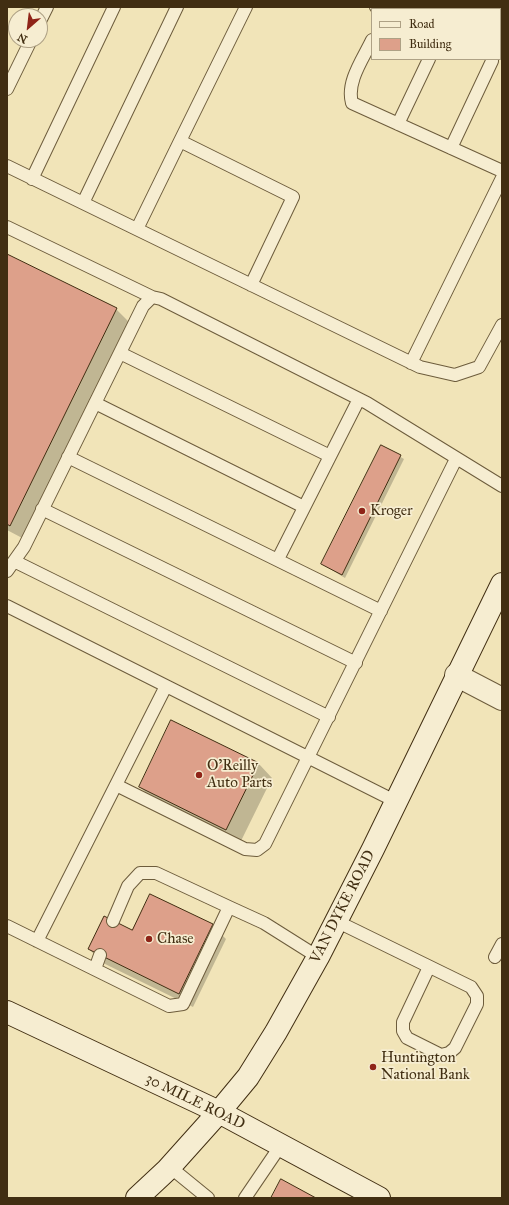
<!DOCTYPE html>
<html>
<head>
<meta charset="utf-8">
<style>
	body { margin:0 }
	#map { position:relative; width:509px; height:1205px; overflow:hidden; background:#f1e4b8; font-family:"IM FELL Great Primer",serif }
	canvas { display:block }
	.frame { position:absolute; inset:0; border:8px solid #412e12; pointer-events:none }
	.legend { position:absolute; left:371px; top:8px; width:130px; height:52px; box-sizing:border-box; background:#f6edd1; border:1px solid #aea185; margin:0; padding:5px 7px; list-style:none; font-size:12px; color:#412e12 }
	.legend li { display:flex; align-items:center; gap:8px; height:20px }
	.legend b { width:20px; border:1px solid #aea185 }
	.north { position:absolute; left:8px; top:8px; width:40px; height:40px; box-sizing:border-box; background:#f6edd1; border:1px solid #aea185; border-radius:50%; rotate:208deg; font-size:11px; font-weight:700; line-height:16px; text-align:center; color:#412e12 }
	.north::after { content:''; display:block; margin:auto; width:14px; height:18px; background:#8f2418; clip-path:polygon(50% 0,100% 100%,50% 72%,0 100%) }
</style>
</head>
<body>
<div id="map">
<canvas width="509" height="1205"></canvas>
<div class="frame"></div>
<ul class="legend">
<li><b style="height:5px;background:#f6edd1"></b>Road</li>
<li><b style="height:11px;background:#dda08a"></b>Building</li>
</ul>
<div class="north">N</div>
</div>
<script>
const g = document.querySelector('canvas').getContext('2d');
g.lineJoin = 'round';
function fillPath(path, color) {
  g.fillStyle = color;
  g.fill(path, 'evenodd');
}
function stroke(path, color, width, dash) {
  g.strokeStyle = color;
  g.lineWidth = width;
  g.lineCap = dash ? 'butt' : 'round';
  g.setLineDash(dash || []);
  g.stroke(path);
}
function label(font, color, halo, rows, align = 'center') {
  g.font = font + ' "IM FELL Great Primer",serif';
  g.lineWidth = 3.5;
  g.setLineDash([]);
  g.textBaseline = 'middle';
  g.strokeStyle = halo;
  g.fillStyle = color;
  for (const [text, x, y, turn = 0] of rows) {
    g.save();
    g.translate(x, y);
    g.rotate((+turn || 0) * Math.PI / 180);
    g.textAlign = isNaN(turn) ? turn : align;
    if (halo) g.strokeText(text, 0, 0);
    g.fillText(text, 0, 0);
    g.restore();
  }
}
fillPath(new Path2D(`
	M7 255 116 309 130 323 24 539 7 530Z
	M381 446 404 459 345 578 322 564Z
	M259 764 272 778 240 843 154 801 140 787Z
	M212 925 226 939 193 1007 103 963 89 949 132 931Z`), '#0003');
const building = new Path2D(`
	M7 254 117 308 10 526 7 524Z
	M381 445 401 455 342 575 321 564Z
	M171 720 259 763 226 830 139 787Z
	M150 894 213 924 179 994 88 949 104 916 132 930Z
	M281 1179 316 1198H271Z`);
fillPath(building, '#dda08a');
stroke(building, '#412e12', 1);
const lane = new Path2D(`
	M246 7 180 141 293 197 251 285
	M376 7 381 9
	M500 14 502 10
	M40 21 47 7
	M372 40C363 59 346 82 352 103L502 171
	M7 89 31 40
	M398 124 429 59
	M451 148 492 61
	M7 166 420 367 455 375 479 367 502 325
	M32 179 114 7
	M83 203 177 7
	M7 227 152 297
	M137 229 180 141
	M120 353 330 456
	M411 363 502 178
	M95 403 304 507
	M68 457 381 611
	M42 509 356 663
	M278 559 359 399
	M14 561 329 717
	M7 571 24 547 143 306 152 297 161 299 367 403 502 486
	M7 606 395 801
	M116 785 245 849 257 850 265 844 456 459
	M113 921 128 886 140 873H156L229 907
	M336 921 471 987 477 996V1004L455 1048 449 1053 441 1055 407 1038 403 1031V1022L429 967
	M7 926 169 1006 183 1004 229 907 264 923 318 957
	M37 941 166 686
	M495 957 502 944
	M95 969 100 955
	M170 1167 208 1198
	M245 1198 281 1145`);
const street = new Path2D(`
	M456 675 502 699`);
const secondary = new Path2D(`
	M7 1012 219 1112 379 1198
	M137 1198 167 1170 219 1112 248 1077 276 1032 318 957 373 849 502 584`);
stroke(lane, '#6d5c3c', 14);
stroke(street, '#6d5c3c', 24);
stroke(secondary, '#412e12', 24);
stroke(lane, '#f6edd1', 12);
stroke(street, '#f6edd1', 22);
stroke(secondary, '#f6edd1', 22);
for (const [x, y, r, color] of [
	[362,511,4,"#8f2418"],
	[199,775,4,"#8f2418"],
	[149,939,4,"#8f2418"],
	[373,1067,4,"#8f2418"]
]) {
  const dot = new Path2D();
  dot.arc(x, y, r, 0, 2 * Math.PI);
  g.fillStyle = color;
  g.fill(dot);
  stroke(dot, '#f6edd1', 1.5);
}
label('15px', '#412e12', '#f6edd1', [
	["Kroger",370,511],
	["O'Reilly",207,766],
	["Auto Parts",207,783],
	["Chase",157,939],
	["Huntington",381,1058],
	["National Bank",381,1075]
], 'left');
label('15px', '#412e12', '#f6edd1', [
	["VAN DYKE ROAD",343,907,-63],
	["30 MILE ROAD",195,1102,26]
]);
</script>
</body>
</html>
